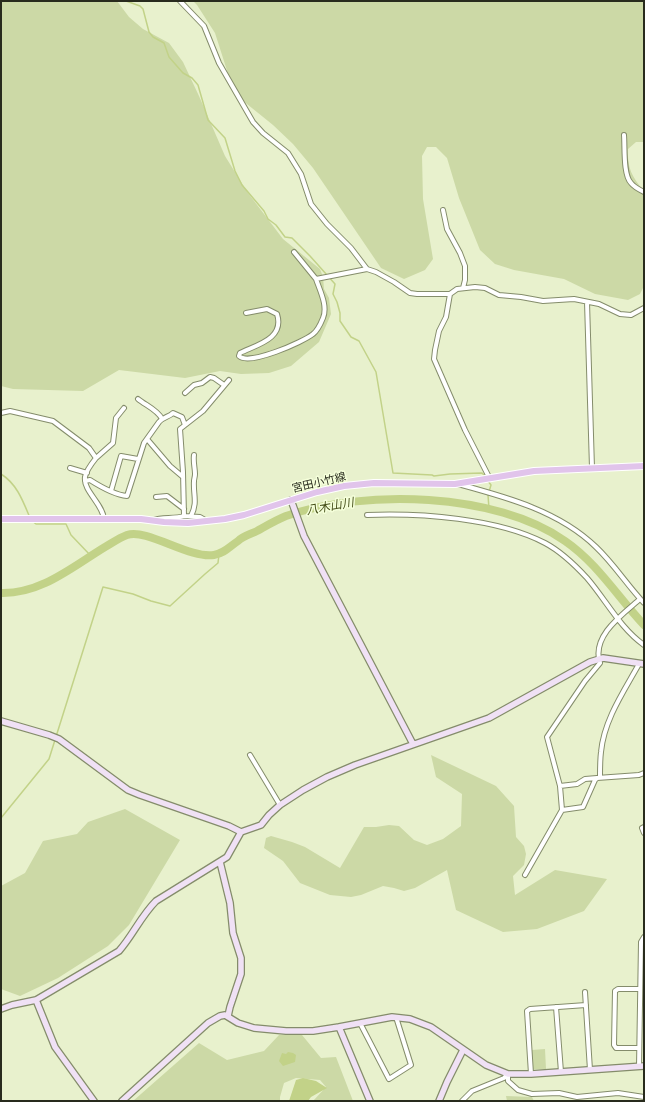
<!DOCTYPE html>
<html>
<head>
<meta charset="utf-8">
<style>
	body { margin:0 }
	#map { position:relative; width:645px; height:1102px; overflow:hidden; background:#e8f1cd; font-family:Helvetica,sans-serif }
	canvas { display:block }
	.frame { position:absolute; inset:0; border:2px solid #282b1d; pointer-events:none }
</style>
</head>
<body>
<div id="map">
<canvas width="645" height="1102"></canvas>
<div class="frame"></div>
</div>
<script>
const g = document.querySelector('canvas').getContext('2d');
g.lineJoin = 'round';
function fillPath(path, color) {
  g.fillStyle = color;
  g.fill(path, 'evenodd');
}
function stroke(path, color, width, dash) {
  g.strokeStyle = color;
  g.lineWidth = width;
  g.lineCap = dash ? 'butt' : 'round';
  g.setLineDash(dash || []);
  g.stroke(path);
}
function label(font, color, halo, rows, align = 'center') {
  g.font = font + ' Helvetica,"Noto Sans JP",sans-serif';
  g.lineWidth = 3;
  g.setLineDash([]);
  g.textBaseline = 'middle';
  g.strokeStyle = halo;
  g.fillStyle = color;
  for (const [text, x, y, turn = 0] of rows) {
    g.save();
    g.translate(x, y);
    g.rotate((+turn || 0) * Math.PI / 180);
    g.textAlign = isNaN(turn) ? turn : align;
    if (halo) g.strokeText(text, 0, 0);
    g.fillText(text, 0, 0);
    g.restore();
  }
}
fillPath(new Path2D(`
	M1 1H117L129 17 143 29 169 43 183 62 199 96 225 156 248 193 283 239 320 269 323 277 324 289 329 298 331 314 319 342 291 366 269 373 241 374 220 371 185 378 119 370 83 391 13 389 1 386Z
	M193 1H644V142H636L628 149C627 168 632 177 644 191V286L640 294 628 300 595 294 564 279 514 270 495 264 480 250 459 198 447 158 436 147H427L422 156 423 199 433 259 425 270 404 279 381 268 313 168 293 144 273 125 242 100 231 83 215 33 197 5Z
	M431 755 496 786 514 806 516 837 524 846 526 854 524 865 513 876 515 895 555 870 607 879 584 911 537 929 503 932 456 910 447 870 415 888 404 891 394 888 383 886 361 895 351 897 330 895 300 883 283 861 264 848 266 838 271 836 292 842 305 847 340 868 364 827H376L389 825 399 826 414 840 427 845 443 839 461 826 462 794 436 777Z
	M125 809 180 840 129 925 108 946 58 978 20 996 1 989V886L25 873 43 841 77 834 88 822Z
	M279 1035H302L321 1058 336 1057 353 1101H313L326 1087 320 1080 296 1078 284 1083 280 1097V1101H133L199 1043 227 1060 264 1051Z
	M545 1049 546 1069H532V1050Z
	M506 1096 532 1097 534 1101H507Z`), '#ccd9a6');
fillPath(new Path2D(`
	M288 1052 293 1053 296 1055 295 1062 283 1066 279 1061 282 1053 286 1054Z
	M303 1078 316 1081 327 1088 311 1097 308 1101H289L296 1080Z`), '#c2d288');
stroke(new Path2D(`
	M126 1 140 6 143 9 149 32 153 37 164 43 169 57 183 73 192 78 198 85 208 120 225 138 235 171 242 185 264 211 268 219 276 225 285 237 292 238 310 256 335 284 333 294 337 302 340 313V321L351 337 359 341 376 372 393 473 432 475 434 476 450 474 482 473 485 476
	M1 474C17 484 23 501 30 518
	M488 481 491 485 488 495 489 509
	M32 521 36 524H66L71 535 91 556
	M1 818 49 759 103 587 133 594 151 601 170 606 205 574 218 563 219 554`), '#c2d288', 1.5);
stroke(new Path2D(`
	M1 593C41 594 72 567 105 547 112 543 119 538 127 535 147 528 189 559 214 555 225 553 229 547 238 541 243 536 251 534 257 531 266 526 276 520 286 516 364 489 496 492 565 541 597 563 617 596 644 625`), '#c2d288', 8);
const street = new Path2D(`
	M180 1 204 26 219 63 253 122 263 133 288 153 301 174 311 204 327 224 351 248 367 269
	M624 135C625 147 623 175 631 183 634 187 640 190 644 192
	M443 210 447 229 460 253 465 266V280L463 288
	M294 252 316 279
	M450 294 446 317 439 331 435 350 434 359 465 430 490 479
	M587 302 592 468
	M246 313 267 309 277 314C285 339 256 345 240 353L239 356C249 366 303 342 313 334 317 331 321 323 323 318 328 306 320 291 316 279L367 269 376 272 394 282 410 293 417 294H450L457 289 475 287 485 288 499 295 521 297 543 301 574 299 599 304 620 314 631 315 644 308
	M185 393 194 385 202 383 210 377 214 378 224 385
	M138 399C145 405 158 410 162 419
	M1 413 10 411 53 421 89 448 96 458C92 463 86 471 85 477 83 491 103 504 104 519
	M147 439 170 466 183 477
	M96 458 113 443 116 418 124 408
	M70 468 87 473
	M85 481 90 480C101 487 115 495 127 496L144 443 159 422C163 417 169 417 173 413L182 417 185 425
	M458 484C506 497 559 511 596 547 614 564 627 585 644 603
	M111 491 121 456 138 459
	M156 497 167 496 184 509
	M367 515C421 513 497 518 545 543 562 552 575 565 587 578 606 600 620 628 644 645
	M191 516C198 502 193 495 194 481 194 479 195 477 195 474 195 468 193 462 194 455
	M153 520C163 517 174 519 184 516
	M207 521 200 517 184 516 183 472 180 429 203 411 229 380
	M250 755 280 805
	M600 777C600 769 600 760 601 752 604 720 624 691 639 664
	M560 786 577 784 585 779 597 778
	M562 810 583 807 595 780 597 778 639 775 644 773
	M644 827 642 828 644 833
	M525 875 562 810 560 786 547 737 585 681 600 663C591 636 623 614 640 599
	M585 992 590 1070
	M556 1007 561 1072
	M360 1023 389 1079 411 1065 396 1017
	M639 1048H616L614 1045 615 991 618 989H640
	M639 1067 641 942 644 937
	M508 1074V1081L518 1090 532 1094 559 1093 577 1097 618 1093 644 1097
	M531 1074 527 1011 530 1009 586 1005
	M462 1101 472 1091 504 1078 508 1074`);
const secondary = new Path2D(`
	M291 500 304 536 413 744
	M1 721 49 735 59 739 128 790 140 795 229 826 241 832
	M220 862 230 903 233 933 241 958V974L230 1007 228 1016
	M36 1000 55 1047 94 1101
	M1 1009 12 1005 36 1000 119 951C133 935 141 916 156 901L227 857 241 832 261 825 269 815 280 805 303 790 327 777 355 765 489 718 590 662 603 658 644 664
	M339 1027 392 1017 410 1019 431 1027 486 1065 508 1074H531L644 1066
	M122 1101 208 1023 220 1016 225 1015 238 1023 254 1028 286 1031H313L339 1027 370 1101
	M439 1101 447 1082 463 1050`);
const primary = new Path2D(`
	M1 519H141L164 522 188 523 225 519 244 515 317 492 344 486 374 483 455 484 534 471 644 466`);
stroke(street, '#848c6b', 6);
stroke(secondary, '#848c6b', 8);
stroke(primary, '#fff', 8);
stroke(street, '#fff', 4);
stroke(secondary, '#f0e1f5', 5.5);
stroke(primary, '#e1c4eb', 6);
label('11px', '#282b1d', '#f5ffda', [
	["宮田小竹線",319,483,-13]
]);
label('italic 12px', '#454f19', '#f5ffda', [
	["八木山川",330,507,-10]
]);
</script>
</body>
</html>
